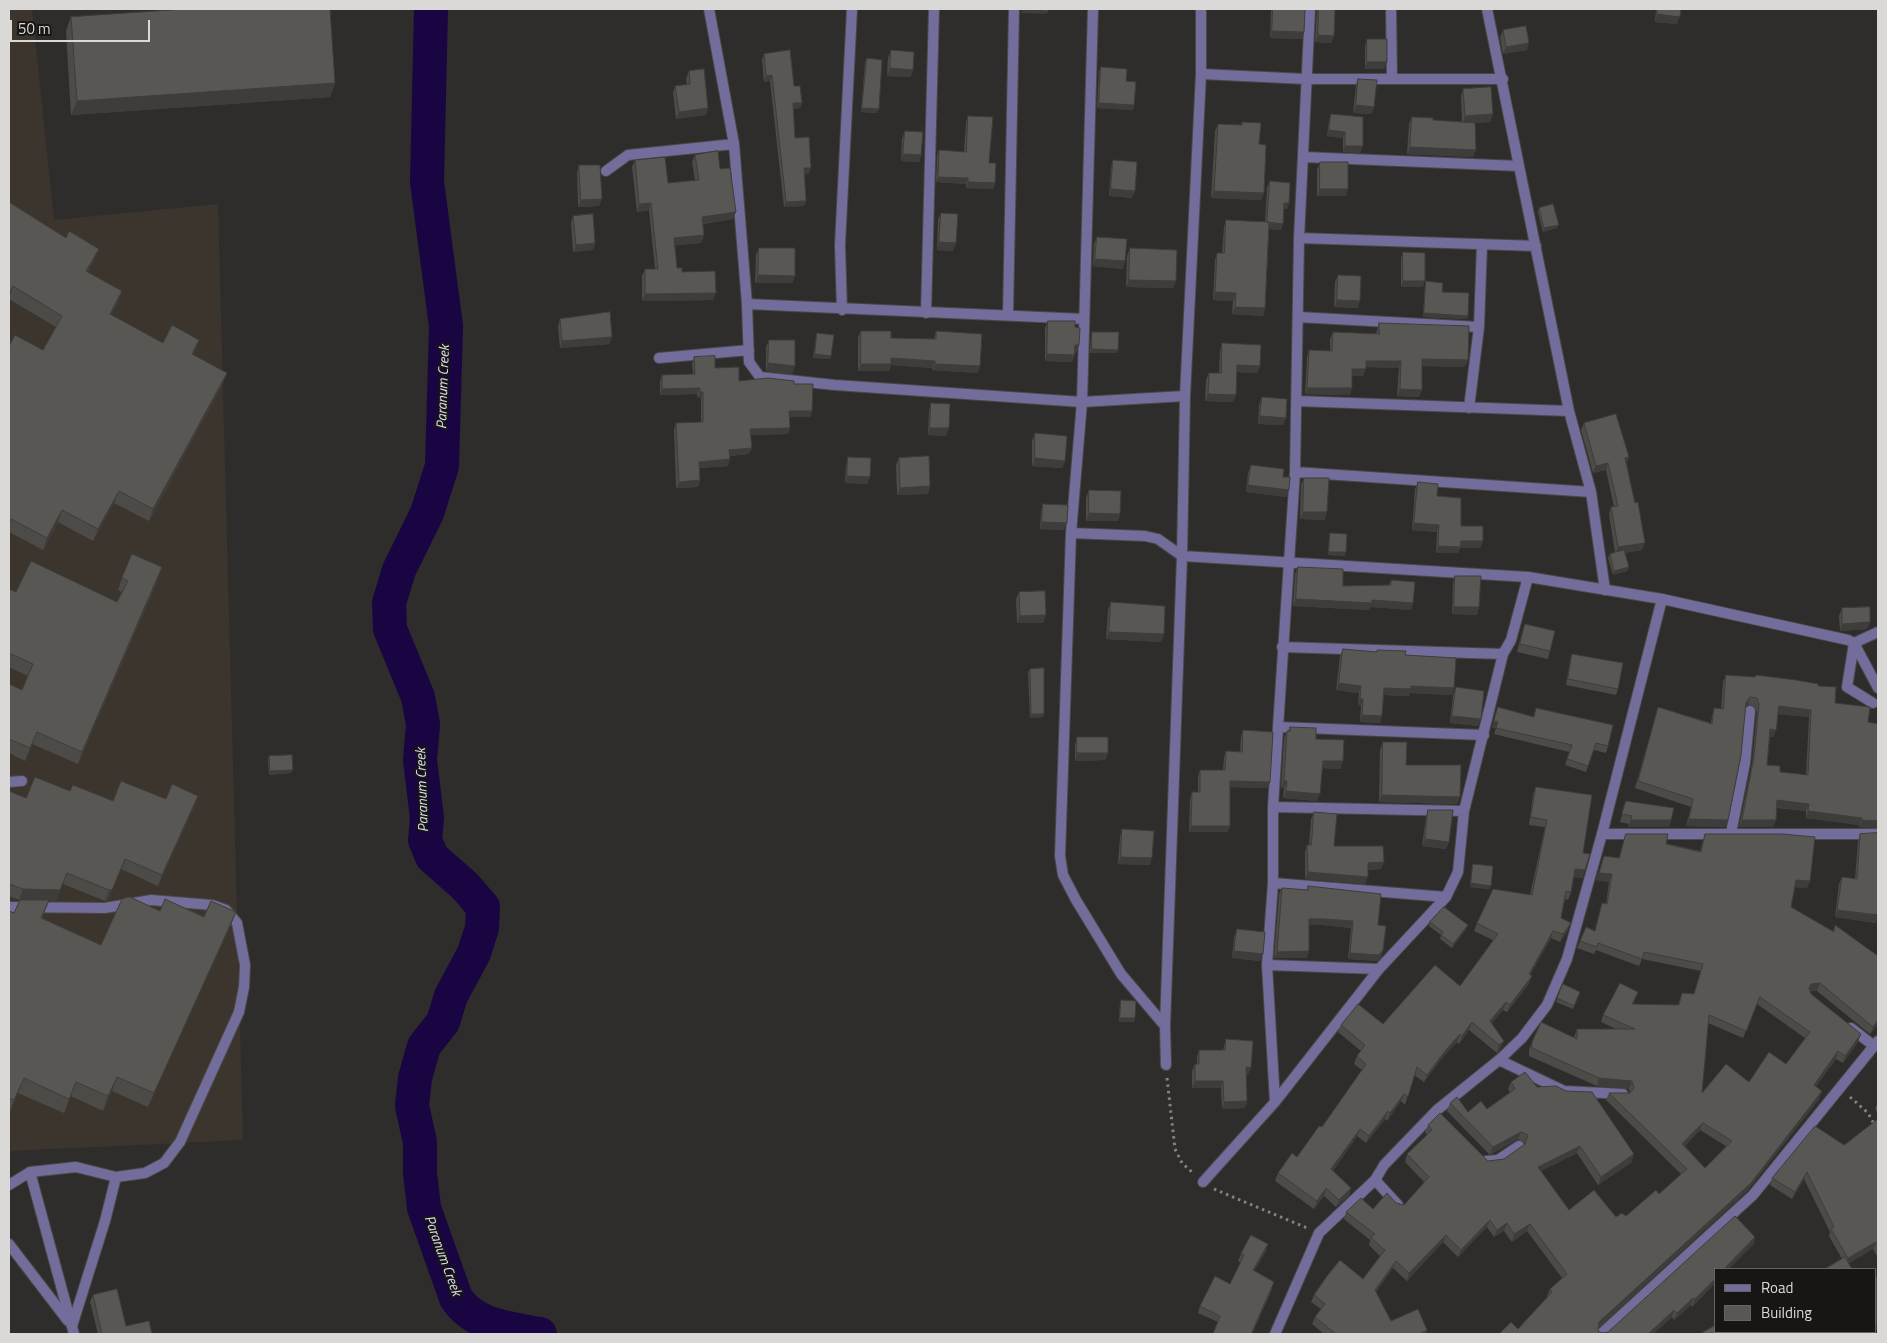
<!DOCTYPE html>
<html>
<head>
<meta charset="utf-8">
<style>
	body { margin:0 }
	#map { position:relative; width:1887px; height:1343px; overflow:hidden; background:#2f2d2b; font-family:"Titillium Web",sans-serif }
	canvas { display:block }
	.frame { position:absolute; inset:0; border:10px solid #dad9d7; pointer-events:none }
	.legend { position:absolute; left:1714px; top:1268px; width:162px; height:65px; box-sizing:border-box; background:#171615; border:1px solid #656463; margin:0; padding:6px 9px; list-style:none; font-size:15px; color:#dad9d7 }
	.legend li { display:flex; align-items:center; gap:10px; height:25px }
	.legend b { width:25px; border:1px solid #656463 }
	.scale { position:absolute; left:10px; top:20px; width:140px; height:22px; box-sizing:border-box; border:2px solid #dad9d7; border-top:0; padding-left:6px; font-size:15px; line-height:18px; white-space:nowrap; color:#dad9d7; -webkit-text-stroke:4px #171615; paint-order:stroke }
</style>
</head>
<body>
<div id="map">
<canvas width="1887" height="1343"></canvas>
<div class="frame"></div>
<ul class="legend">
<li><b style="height:6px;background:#736d9c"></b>Road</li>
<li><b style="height:14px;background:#595754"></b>Building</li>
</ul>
<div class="scale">50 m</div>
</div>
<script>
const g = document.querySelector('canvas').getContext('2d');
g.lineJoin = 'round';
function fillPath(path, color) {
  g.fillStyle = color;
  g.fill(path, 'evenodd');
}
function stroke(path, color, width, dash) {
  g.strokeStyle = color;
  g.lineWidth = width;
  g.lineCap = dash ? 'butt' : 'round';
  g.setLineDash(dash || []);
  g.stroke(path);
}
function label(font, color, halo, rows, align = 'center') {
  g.font = font + ' "Titillium Web",sans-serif';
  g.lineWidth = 4;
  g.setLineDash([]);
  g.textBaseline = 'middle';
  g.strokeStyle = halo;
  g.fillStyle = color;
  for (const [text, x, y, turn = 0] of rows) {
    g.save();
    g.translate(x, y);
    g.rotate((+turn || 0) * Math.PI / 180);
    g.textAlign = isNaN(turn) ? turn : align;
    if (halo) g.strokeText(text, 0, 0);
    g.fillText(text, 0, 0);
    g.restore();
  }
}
fillPath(new Path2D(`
	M9 9H32L54 220 218 204 243 1140 9 1151Z`), '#3b352e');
stroke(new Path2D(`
	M431 9 427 182 446 326 442 466 427 513 399 570 389 603 390 629 418 697 423 724 420 760 427 818 425 840 432 857 465 886 483 907 482 928 474 953 451 996 443 1022 424 1046 415 1078 412 1106 420 1142V1173L424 1208 456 1298C474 1326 509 1328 540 1334`), '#1a0543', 34);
const service = new Path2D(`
	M9 782 22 781
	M9 907 105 908 151 900 212 905 226 910 237 923 245 965 244 987 239 1012 180 1142 164 1163 145 1173 116 1177 76 1167 30 1172 9 1185
	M30 1172 74 1334
	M9 1244 68 1321
	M72 1326 105 1221 116 1177`);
const minor = new Path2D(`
	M709 9 734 144 747 304 749 362 760 377 835 385 1082 402 1185 396
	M1093 9 1082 402 1071 533 1060 856 1063 875 1076 900 1121 974 1165 1026
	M1391 9 1392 79
	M1487 9 1569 411 1591 492 1605 590
	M1201 74 1306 79H1503
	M1303 157 1519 166
	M606 171 628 155 734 144
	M1299 238 1536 246
	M747 304 1084 319
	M842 310 840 245 852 9
	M926 313 934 9
	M1008 315 1014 9
	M1298 317 1479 327
	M659 358 749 350
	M1296 401 1569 411
	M1469 408 1479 327 1482 244
	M1295 472 1591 492
	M1071 533 1145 536 1158 539 1182 556 1165 1026 1166 1065
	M1662 599 1848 640 1854 643 1878 688
	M1282 647 1503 654
	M1873 703 1847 687 1854 643 1878 632
	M1278 727 1484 735
	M1273 807 1464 811
	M1731 833 1745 763 1750 711
	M1602 834H1878
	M1273 883 1446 897
	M1267 965 1379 969
	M1851 1028 1874 1046
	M1499 1060 1564 1091 1623 1094
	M1275 1102 1267 965 1273 883V807L1278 727 1295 472 1299 238 1310 9
	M1486 1161 1498 1160 1519 1146
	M1375 1180 1398 1205
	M1203 1182 1275 1102 1379 969 1446 897 1458 872 1464 811 1503 654 1511 640 1528 577
	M1601 1334 1753 1195 1878 1041`);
const tertiary = new Path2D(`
	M1201 9V74L1185 396 1182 556 1528 577 1662 599 1602 834 1567 959 1547 1005 1522 1038 1499 1060 1437 1110 1384 1165 1375 1180 1319 1233 1275 1334`);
stroke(service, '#4a4947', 12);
stroke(minor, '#4a4947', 12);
stroke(tertiary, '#4a4947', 12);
stroke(new Path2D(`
	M1167 1078 1175 1149 1182 1163 1193 1173
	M1850 1097 1868 1113 1878 1131
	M1214 1189 1307 1228`), '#858381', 3, [2.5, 4]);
stroke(service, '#736d9c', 10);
stroke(minor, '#736d9c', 10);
stroke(tertiary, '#736d9c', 10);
fillPath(new Path2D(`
	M1271 9H1305L1304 32 1302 39 1270 38Z
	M1317 9H1335L1334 36 1331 43 1315 42Z
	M1656 9H1681L1677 24 1655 22Z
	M71 17 335 83 330 97 71 115 66 31Z
	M1503 30 1527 50 1503 54 1500 38Z
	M1367 39 1384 69H1365V46Z
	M891 50 913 70 910 77 887 76 888 58Z
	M764 54 794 86 802 103 800 108 793 109 795 138 809 173 804 174 806 201 804 206 784 207 770 81 764 82 762 60Z
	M867 58 877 113 861 112 865 62Z
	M1101 67 1126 81 1134 105 1133 110 1097 108 1099 72Z
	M689 71 708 108 706 115 676 119 673 93 675 86 687 85 686 79Z
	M1358 79 1374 107 1371 114 1353 113 1356 86Z
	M1463 89 1493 114 1490 122 1475 123 1473 157 1407 154 1409 124 1412 117 1433 120 1462 122 1461 96Z
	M1331 114 1360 153 1343 152V138L1327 136 1329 120Z
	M968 116 989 163 995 183 993 189 966 188V184L936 182 937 156 939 150 964 152 966 122Z
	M1242 122 1259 144 1264 193 1261 200 1211 198 1215 131 1218 124 1241 125Z
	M905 131 921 155 919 162 901 161 902 139Z
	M695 155 720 169 733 219 703 224 704 235 701 243 675 245 677 268 682 272 713 300 642 301V276L645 269H655L649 210 637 212 632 167 635 160 668 183 695 180 692 162Z
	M1113 160 1132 198 1109 196 1111 168Z
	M1320 162 1346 196H1317V170Z
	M579 165 602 199 599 206 578 207 577 173Z
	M1270 181 1289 203 1287 209H1284L1283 224 1281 230 1269 229 1265 308 1263 316 1232 314 1233 301 1213 300 1215 260 1217 253H1222L1224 227 1226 220 1265 222 1267 187Z
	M9 202 94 261 88 272 118 303 111 315 163 343 199 340 193 355 227 373 222 385 149 521 114 503 93 541 58 522 43 550 9 532V346L43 350 56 327 9 299Z
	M1539 208 1557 228 1543 232 1538 212Z
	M941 213 953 251 937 250 938 220Z
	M573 216 595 243 593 250 573 252 571 223Z
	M1097 237 1123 269 1093 266 1094 244Z
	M759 248 795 276 792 283H755L756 255Z
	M1130 248 1176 281 1173 288 1126 287 1127 256Z
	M1403 252 1423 287H1401V258Z
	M1338 275 1358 308 1334 307 1335 282Z
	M1426 281 1442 292 1467 319 1423 317 1425 285Z
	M560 319 612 337 609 344 560 348 558 327Z
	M1048 321 1075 327 1079 345 1076 353H1075L1072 362 1045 361V328Z
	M1379 323 1465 367 1422 366 1419 397 1397 396 1399 368 1366 367 1363 376H1352L1350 395 1305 394 1307 357 1309 350 1330 351V339L1333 332 1376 334 1377 330Z
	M861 331 891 338 934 339 936 331 978 373 932 370V368L891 365 889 371H858V337Z
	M1092 332 1117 353H1090L1091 335Z
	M817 333 831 356 830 359 813 358 816 337Z
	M769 340 795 366 792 374 766 371V347Z
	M1222 343 1260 366 1257 373 1237 372 1236 395 1233 402 1205 401 1206 380 1209 373H1219L1220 351Z
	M694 357 739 381 794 384 812 411 810 417H790L788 434 751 435 749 454 730 456 728 466 699 468 700 480 698 487 676 488 674 429 676 423 701 422V398H698L697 394 660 395V381L662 375 693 374 692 363Z
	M1262 397 1286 418 1283 425 1258 424 1259 405Z
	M931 403 946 436 928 435 929 411Z
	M1584 423 1627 464 1642 550 1624 553 1629 567 1627 571 1613 575 1608 558 1610 554 1615 553 1609 514 1611 507H1614L1606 470 1593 473 1581 430Z
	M1035 433 1065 461 1062 468 1032 466V441Z
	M848 457 867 484 845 483 846 465Z
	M899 458 930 486 928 494 897 495 896 465Z
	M1251 465 1283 477 1286 497 1246 492 1248 473Z
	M1304 478 1325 520 1300 519 1301 485Z
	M1418 482 1437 496 1461 526 1483 541 1480 548H1460L1458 553H1436L1437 532 1412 530 1415 489Z
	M1089 490 1120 514 1118 521H1086V498Z
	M1043 504 1064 530 1040 529 1041 511Z
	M1330 533 1345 556 1328 555 1329 537Z
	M1298 567 1343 586 1389 585 1391 580 1413 603 1411 610 1371 607 1369 610 1293 606 1295 574Z
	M1455 576 1479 607 1477 615 1452 614 1453 583Z
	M122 578 158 580 78 764 32 744 25 761 9 753V684L22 690 28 676 9 667V589L16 592 117 602 122 592 118 590Z
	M1019 592 1046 615 1043 623H1017L1016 599Z
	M1111 602 1164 634 1161 642 1106 639 1108 610Z
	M1842 608 1867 629 1840 631 1839 616Z
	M1525 624 1550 651 1548 659 1517 652 1522 632Z
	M1343 649 1377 652V650L1405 655 1454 688 1452 695 1410 693 1409 696 1384 695 1380 723 1360 722 1361 706 1358 705 1359 693 1336 690 1340 656Z
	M1572 654 1618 689 1616 695 1566 685 1570 661Z
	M1030 669 1044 714 1043 717 1030 718 1028 672Z
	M1726 675 1818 686 1835 703 1868 722 1878 724V828L1859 827V825L1806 818V811L1777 808 1776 820 1773 827H1739L1752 764 1757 712 1754 706 1748 705 1745 707 1725 827 1686 826 1691 807 1635 788 1658 707 1711 723 1712 716 1714 708 1721 709 1723 682ZM1778 714 1809 717 1806 775 1780 772 1767 765 1770 737H1773L1776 730Z
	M1456 687 1478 726 1450 723 1453 695Z
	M1498 707 1533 717 1536 708 1608 746 1606 753 1594 750 1586 772 1565 765 1569 752 1494 734 1496 728H1492Z
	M1290 727 1316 739 1341 769 1322 768 1317 801 1283 798 1284 788H1281L1284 739 1287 731H1288Z
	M1243 730 1270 782 1267 788 1230 787 1228 832H1189L1190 799 1192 792H1198V776L1200 770H1223L1224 757 1226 751 1240 752 1241 736Z
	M1077 737 1108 753 1105 760 1075 761V744Z
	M1383 742 1406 765 1457 804 1379 802 1380 750Z
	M269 756 291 773 269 775 268 760Z
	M1536 787 1583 853V878L1574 877 1571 892 1568 900 1565 899 1561 918 1568 930 1560 942 1551 938 1530 975 1529 984 1507 1012 1503 1010 1492 1023 1501 1048 1497 1053 1469 1030 1459 1044 1457 1042 1442 1058 1424 1082 1414 1075 1405 1105 1401 1101 1387 1121 1385 1119 1366 1143 1357 1136 1333 1171 1351 1188 1349 1196 1336 1207 1324 1196 1314 1209 1275 1181 1278 1173 1297 1157 1322 1127 1362 1070 1354 1064 1357 1056 1361 1051 1338 1032 1341 1025 1383 1024 1460 986 1493 940 1474 931 1477 923 1530 895 1545 827 1529 825 1533 794Z
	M9 791 26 798 70 791 113 801 166 799 194 807 158 886 121 869 108 900 105 901 63 884 56 901H49L42 918 101 945 160 911 204 917 236 912 230 927 148 1107 112 1091 103 1111 71 1096 64 1113 18 1093 9 1114V911L14 913 20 900 9 896Z
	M1626 801 1671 820 1669 827H1628L1629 824 1620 822Z
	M1428 810 1446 849 1422 846 1426 817Z
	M1314 812 1334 846 1384 862 1381 869 1368 870 1365 884 1305 879V852L1307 845H1309L1311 819Z
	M1122 829 1150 865 1118 864 1120 837Z
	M1626 834 1700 851 1705 834 1810 881 1807 888 1795 887 1791 907 1833 931 1835 925 1878 956V1024L1870 1034 1817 991H1810L1811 994 1858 1042 1843 1063 1836 1059 1816 1086 1819 1099 1748 1190 1599 1327 1598 1331 1602 1333 1608 1332 1755 1237 1753 1245 1716 1269V1282L1692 1307 1691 1305 1674 1320 1672 1317 1653 1334H1499L1518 1329 1548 1297 1547 1296 1550 1289 1562 1278 1527 1231 1512 1242 1504 1231 1494 1237 1487 1227 1458 1257 1443 1242 1407 1281 1393 1268 1376 1292 1391 1321 1427 1330 1426 1334H1324L1312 1324 1315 1317 1321 1309 1311 1302 1314 1295 1363 1279 1380 1256 1369 1245 1370 1240 1344 1219 1346 1212 1373 1209 1396 1203 1404 1205 1424 1182 1405 1162 1407 1154 1427 1135 1425 1132 1428 1125 1488 1161 1504 1159 1524 1145 1525 1143 1518 1139 1490 1155 1447 1111 1450 1103 1468 1112 1487 1109 1510 1092 1508 1089 1511 1082 1537 1087 1632 1162 1598 1185 1577 1153 1541 1171 1569 1210 1616 1217 1626 1216 1659 1194 1681 1174 1606 1100 1609 1093H1630L1629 1089 1597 1086 1529 1056V1050L1532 1042 1574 1037 1577 1029H1616L1601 1022 1603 1015 1638 992 1633 1004 1678 1005 1682 993 1694 994 1701 971 1642 959 1639 966 1596 950 1594 954 1577 948 1580 941 1595 930 1602 903 1606 904 1609 882 1596 880 1604 856 1619 858ZM1757 1004 1805 1038 1786 1064 1749 1082 1702 1093 1708 1023 1743 1038ZM1700 1130 1726 1146 1705 1168 1685 1146Z
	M1860 834 1876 923 1835 917 1839 884 1842 877 1855 879 1858 841Z
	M1473 864 1489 889 1470 887 1472 868Z
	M1308 886 1378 925 1383 950 1381 957 1377 961 1348 959 1351 928 1322 925H1309V951L1307 958H1274L1279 894 1282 888 1307 890Z
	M1430 922 1466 929 1452 948 1440 939 1441 935 1429 926Z
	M1237 929 1263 954 1260 961 1232 958 1234 937Z
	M1563 984 1580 992 1573 1009 1556 1002Z
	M1121 1000 1135 1018 1134 1022H1119L1120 1004Z
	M1226 1039 1248 1075H1246L1247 1101 1245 1108 1222 1109 1221 1088H1192V1071L1195 1064H1197V1057L1199 1050H1223Z
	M1878 1101V1114L1875 1109Z
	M1878 1119V1258L1873 1249 1849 1263 1842 1259 1829 1236 1830 1232 1804 1179 1792 1199 1770 1185 1772 1178 1844 1145Z
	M1268 1244 1266 1251 1254 1271 1272 1289 1252 1334H1213L1218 1322 1198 1313 1200 1306 1230 1284 1241 1262 1238 1261 1241 1254Z
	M93 1295 126 1326 152 1334H98L90 1302Z
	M1762 1332H1873L1868 1334H1764Z`), '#4d4b48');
fillPath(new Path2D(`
	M1022 9 1048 11 1047 14 1021 13Z
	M1657 14 1680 17 1677 24 1655 22Z
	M1272 31 1304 32 1302 39 1270 38Z
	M1318 35 1334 36 1331 43 1315 42Z
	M1529 43 1527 50 1503 54 1506 47Z
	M1367 62H1387L1384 69H1365Z
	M890 68 913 70 910 77 887 76Z
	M772 75 770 81 764 82 766 76Z
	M335 83 330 97 71 115 77 101Z
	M793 103H802L800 108 791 109Z
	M1099 103 1134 105 1133 110 1097 108Z
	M1356 105 1374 107 1371 114 1353 113Z
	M708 108 706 115 676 119 679 112Z
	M862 108 879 109 877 113 861 112Z
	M1493 114 1490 122 1463 124 1465 116Z
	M1329 130 1345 132 1343 138 1327 136Z
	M1345 146H1363L1360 153 1343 152Z
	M1410 147 1476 150 1473 157 1407 154Z
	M903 154 921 155 919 162 901 161Z
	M804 168H811L809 173 802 174Z
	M938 177 968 178 966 184 936 182Z
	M968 182 995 183 993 189 966 188Z
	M1111 189 1135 191 1132 198 1109 196Z
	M1320 189H1348L1346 196H1317Z
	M1214 191 1264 193 1261 200 1211 198Z
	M602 199 599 206 578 207 581 200Z
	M806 201 804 206 784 207 786 202Z
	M651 203 649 210 637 212 639 204Z
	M1284 203H1289L1287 209H1282Z
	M736 212 733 219 699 224 702 217Z
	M1267 223 1283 224 1281 230 1265 228Z
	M1559 225 1557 228 1543 232 1544 228Z
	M704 235 701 243 671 246 674 238Z
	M939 242 956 243 953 251 937 250Z
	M595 243 593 250 573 252 576 245Z
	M99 249 94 261 81 283 86 271Z
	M1095 259 1125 261 1123 269 1093 266Z
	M758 275 795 276 792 283H755Z
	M1129 280 1176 281 1173 288 1126 287Z
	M1403 281H1425L1423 287H1401Z
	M13 286 9 299V294Z
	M122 291 118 303 105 326 110 314Z
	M1215 292 1236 293 1233 301 1213 300Z
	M716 293 713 300 642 301 645 294Z
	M1337 300 1360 301 1358 308 1334 307Z
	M1235 307 1265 308 1263 316 1232 314Z
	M1424 313 1468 316 1467 319 1423 317Z
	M612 337 609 344 560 348 562 341Z
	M199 340 195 352 187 366 192 354Z
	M1075 345H1079L1076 353H1072Z
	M1092 349 1118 350 1117 353H1090Z
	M815 354 831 356 830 359 813 358Z
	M1047 354 1074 355 1072 362 1045 361Z
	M891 358 935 361 932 368 891 365 889 371H858L861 364Z
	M1422 359 1468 360 1465 367 1420 366Z
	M1366 361H1401L1399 368 1363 367Z
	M768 363 795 366 792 374 766 371Z
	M935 364 980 366 978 373 932 370Z
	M1237 365 1260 366 1257 373 1234 372Z
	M1352 369H1366L1363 376H1350Z
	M227 373 222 385 149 521 153 509Z
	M700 388 697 394 660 395 662 389Z
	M1307 388H1352L1350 395 1305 394Z
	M1400 389 1422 390 1419 397 1397 396Z
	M700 392H703L701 398H698Z
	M1208 394 1236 395 1233 402 1205 401Z
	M789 411H812L810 417H787Z
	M1260 416 1286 418 1283 425 1258 424Z
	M790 428 788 434 748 435 750 429Z
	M930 428H949L946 436 928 435Z
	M752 448 749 454 727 456 729 450Z
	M1629 457 1627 464 1625 458Z
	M1035 458 1065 461 1062 468 1032 466Z
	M730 459 728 466 697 468 699 462Z
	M1608 463 1606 470 1593 473 1596 466Z
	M847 476 870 477 867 484 845 483Z
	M700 480 698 487 676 488 679 482Z
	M1248 485 1289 490 1286 497 1246 492Z
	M930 486 928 494 897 495 900 488Z
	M119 491 114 503 93 541 98 529Z
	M62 510 58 522 43 550 47 538Z
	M1303 512H1327L1325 520 1300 519Z
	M1089 513 1120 514 1118 521H1086Z
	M1042 522 1067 523 1064 530 1040 529Z
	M1414 523 1439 525 1437 532 1412 530Z
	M1461 541H1483L1480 548H1460L1458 553H1436L1438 546Z
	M1645 543 1642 550 1616 554 1618 547Z
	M1329 552H1346L1345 556 1328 555Z
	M162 567 158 580 78 764 82 752Z
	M1629 567 1627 571 1613 575 1614 571Z
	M1296 599 1372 600 1413 603 1411 610 1371 607 1369 610 1293 606Z
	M1454 607H1479L1477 615 1452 614Z
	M1046 615 1043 623H1017L1020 616Z
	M1870 622 1867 629 1840 631 1842 624Z
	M1109 632 1164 634 1161 642 1106 639Z
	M1339 683 1361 686 1359 693 1336 690Z
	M1411 686 1454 688 1452 695 1410 693 1409 696 1382 695 1384 688Z
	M1750 697 1748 705 1743 710 1746 703Z
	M1360 699H1363L1361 706 1358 705Z
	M1779 706 1811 710 1809 717 1776 714Z
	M1031 714H1044L1043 717 1030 718Z
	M1362 715 1382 716 1380 723 1360 722Z
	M1452 716 1481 719 1478 726 1450 723Z
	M1494 721 1498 722 1496 728H1492Z
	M1770 729 1776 730 1773 737 1768 736Z
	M1077 753H1108L1105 760 1075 761Z
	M1323 761H1343L1341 769 1320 768Z
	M293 770 291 773 269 775 270 771Z
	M1230 781 1270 782 1267 788 1228 787Z
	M1284 781H1287L1284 788H1281Z
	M1286 791 1320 794 1317 801 1283 798Z
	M1382 795 1460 797 1457 804 1379 802Z
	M198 796 194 807 158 886 162 875Z
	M1777 800 1809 804 1806 811 1775 807Z
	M1808 811 1862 818 1859 825 1806 818Z
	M1689 819 1728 820 1725 827 1686 826Z
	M1631 820H1671L1669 827H1628Z
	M1742 820H1776L1773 827H1739Z
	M1862 820 1878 821V828L1859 827Z
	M1191 826H1230L1228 832H1189Z
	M1425 839 1449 842 1446 849 1422 846Z
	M1121 857 1152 858 1150 865 1118 864Z
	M125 859 108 900 105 901 109 890Z
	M1384 862 1381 869 1365 870 1368 863Z
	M1575 869 1585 870 1583 878 1572 877Z
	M1308 872 1368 877 1365 884 1305 879Z
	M67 873 56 901H49L35 932 48 901 19 900 23 889Z
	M1599 873 1612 874 1609 882 1596 880Z
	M1796 880 1810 881 1807 888 1793 887Z
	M1471 883 1491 886 1489 889 1470 887Z
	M1837 910 1878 916 1876 923 1835 917Z
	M236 912 230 927 148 1107 154 1093Z
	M1309 919H1324L1353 921 1351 928 1322 925H1307Z
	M1571 923 1568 930 1560 942 1563 934Z
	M1468 925 1466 929 1452 948 1453 944Z
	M1553 931 1551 938 1526 981 1529 974Z
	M1383 950 1381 957 1377 961 1348 959 1350 953Z
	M1234 951 1263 954 1260 961 1232 958Z
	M1309 951 1307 958H1274L1277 952Z
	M1532 976 1529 984 1507 1012 1510 1005Z
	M1820 983 1817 991H1808L1811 984Z
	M1506 1002 1503 1010 1487 1029 1490 1021Z
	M1120 1018H1135L1134 1022H1119Z
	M1878 1020V1024L1870 1034 1873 1027Z
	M1472 1022 1469 1030 1459 1044 1462 1036Z
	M1460 1034 1457 1042 1442 1058 1424 1082 1427 1075 1445 1051Z
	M1861 1034 1858 1042 1843 1063 1845 1056Z
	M1504 1041 1501 1048 1497 1053 1499 1045Z
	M1838 1051 1836 1059 1811 1092 1814 1085Z
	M1246 1067 1251 1068 1248 1075 1243 1074Z
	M117 1077 112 1091 103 1111 108 1096Z
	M24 1078 18 1093 9 1114 14 1100Z
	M1599 1078 1632 1081 1629 1089 1597 1086Z
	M1195 1081H1223L1221 1088H1192Z
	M76 1082 71 1096 64 1113 69 1099Z
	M1822 1091 1819 1099 1748 1190 1596 1329 1599 1322Z
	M1404 1094 1401 1101 1387 1121 1390 1113Z
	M1247 1101 1245 1108 1222 1109 1224 1102Z
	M1388 1111 1385 1119 1366 1143 1369 1136Z
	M1703 1123 1700 1130 1680 1151 1682 1144Z
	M1360 1129 1357 1136 1329 1177 1331 1169Z
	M1521 1132 1518 1139 1490 1155 1493 1147Z
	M1580 1146 1577 1153 1535 1174 1538 1167Z
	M1634 1154 1632 1162 1598 1185 1601 1177Z
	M1807 1172 1804 1179 1792 1199 1795 1192Z
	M1326 1188 1324 1196 1314 1209 1317 1201Z
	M1351 1188 1349 1196 1336 1207 1339 1200Z
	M1490 1220 1487 1227 1458 1257 1461 1250Z
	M1507 1223 1504 1231 1494 1237 1497 1230Z
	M1530 1224 1527 1231 1512 1242 1514 1234Z
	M1446 1235 1443 1242 1407 1281 1409 1273Z
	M1755 1237 1753 1245 1729 1269H1724Z
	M1876 1242 1873 1249 1846 1265 1848 1258Z
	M1268 1244 1266 1251 1251 1277 1253 1270Z
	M1396 1261 1393 1268 1372 1297 1375 1290Z
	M1716 1278V1282L1692 1307 1695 1299Z
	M1693 1298 1691 1305 1674 1320 1677 1313Z
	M1674 1310 1672 1317 1653 1334H1648Z
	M1878 1323V1330H1876V1325Z
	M1427 1330 1426 1334H1420L1421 1333Z
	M1861 1332H1873L1868 1334H1855Z`), '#3e3d3b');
const building = new Path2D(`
	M186 9H330L335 83 77 101 71 17Z
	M1022 9H1048V11Z
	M1273 9H1305L1304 32 1272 31Z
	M1319 9H1335L1334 36 1318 35Z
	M1658 9H1681L1680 17 1657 14Z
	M1526 26 1529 43 1506 47 1503 30Z
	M1367 39H1387V62H1367Z
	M790 50 794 86H800L802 103H793L795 138 809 137 811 168H804L806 201 786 202 772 75 766 76 764 54Z
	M891 50 914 52 913 70 890 68Z
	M867 58 882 60 879 109 862 108Z
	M1101 67 1127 69 1126 81 1136 82 1134 105 1099 103Z
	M704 69 708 108 679 112 675 86 690 84 689 71Z
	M1358 79 1377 80 1374 107 1356 105Z
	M1491 87 1493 114 1465 116 1463 89Z
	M1331 114 1363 117V146H1345V132L1329 130Z
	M968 116 993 117 989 163H996L995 183 968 182V178L938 177 939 150 966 152Z
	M1412 117 1433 118V120L1475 123 1476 150 1410 147Z
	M1242 122 1261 123 1259 144 1266 145 1264 193 1214 191 1218 124 1242 125Z
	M905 131 923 132 921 155 903 154Z
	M718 151 720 169 730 168 736 212 702 217 704 235 674 238 677 268H682V272L715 271 716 293 645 294V269H658L651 203 639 204 635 160 665 157 668 183 699 180 695 155Z
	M1113 160 1137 162 1135 191 1111 189Z
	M1320 162H1348V189H1320Z
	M579 165H600L602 199 581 200Z
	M1270 181 1290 183 1289 203H1284L1283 224 1267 222Z
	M9 202 66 238 69 231 99 249 86 271 122 291 110 314 163 343 172 325 199 340 192 354 227 373 153 509 119 491 98 529 62 510 47 538 11 519 9 524V346L15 335 43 350 62 316 13 286 9 294Z
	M1553 204 1559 225 1544 228 1539 208Z
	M941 213 958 214 956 243 939 242Z
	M593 214 595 243 576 245 573 216Z
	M1226 220 1269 222 1265 308 1235 307 1236 293 1215 292 1217 253H1224Z
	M1097 237 1127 239 1125 261 1095 259Z
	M759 248H795V276L758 275Z
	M1130 248 1177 250 1176 281 1129 280Z
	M1403 252 1425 253V281H1403Z
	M1338 275 1361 276 1360 301 1337 300Z
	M1426 281 1443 283 1442 292 1469 293 1468 316 1424 313Z
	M610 312 612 337 562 341 560 319Z
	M1048 321H1075V327L1080 328 1079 345H1075L1074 355 1047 354Z
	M1379 323 1469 326 1468 360 1422 359V390L1400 389 1401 361H1366V369H1352V388H1307L1309 350 1332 351 1333 332 1379 334Z
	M861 331H891V338L936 339V331L982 334 980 366 935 364V361L891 358V364H861Z
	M1092 332H1119L1118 350 1092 349Z
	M817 333 834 335 831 356 815 354Z
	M769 340H795V366L768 363Z
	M1222 343 1261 345 1260 366 1237 365 1236 395 1208 394 1209 373H1221Z
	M715 356V368L739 367V381L768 378 794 381V384H813L812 411H789L790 428 750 429 752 448 729 450 730 459 699 462 700 480 679 482 676 423 703 422V392H700V388L662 389V375L695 374 694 357Z
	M1262 397 1287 399 1286 418 1260 416Z
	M931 403 950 404 949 428H930Z
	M1616 414 1629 457 1625 458 1635 503 1638 502 1645 543 1618 547 1611 507 1618 506 1608 463 1596 466 1584 423Z
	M1035 433 1067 436 1065 461 1035 458Z
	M929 456 930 486 900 488 899 458Z
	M848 457 871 458 870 477 847 476Z
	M1251 465 1284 469 1283 477H1290L1289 490 1248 485Z
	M1304 478H1329L1327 512H1303Z
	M1418 482 1438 484 1437 496 1461 498V526H1483V541H1461L1460 547 1438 546 1439 525 1414 523Z
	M1089 490 1121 491 1120 514 1089 513Z
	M1043 504 1068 505 1067 523 1042 522Z
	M1330 533 1347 534 1346 552H1329Z
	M1624 550 1629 567 1614 571 1610 554Z
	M132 554 162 567 82 752 37 732 30 748 9 739V684L22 690 33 664 9 653V589L16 592 31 561 117 602 128 581 122 578Z
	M1298 567 1343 569V586L1391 585V580L1415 582 1413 603 1372 600V603L1296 599Z
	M1455 576H1481L1479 607H1454Z
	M1045 591 1046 615 1020 616 1019 592Z
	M1111 602 1165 606 1164 634 1109 632Z
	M1870 607V622L1842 624V608Z
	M1525 624 1555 631 1550 651 1520 644Z
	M1343 649 1377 652V650L1406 651 1405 655 1456 658 1454 688 1411 686V689L1384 688 1382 716 1362 715 1363 699H1360L1361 686 1339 683Z
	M1572 654 1623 663 1618 689 1568 679Z
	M1044 668V714H1031L1030 669Z
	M1726 675 1755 677 1756 675 1796 680 1818 684V686L1836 687 1835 703 1870 707 1868 722 1878 724V821L1862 820V818L1808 811 1809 804 1777 800 1776 820H1742L1754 757 1759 704 1757 698 1750 697 1746 703 1741 755 1728 820 1689 819 1693 799 1638 781 1658 707 1712 724 1714 708 1723 709ZM1779 706 1811 710 1808 775 1780 772V766L1767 765 1770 729 1776 730Z
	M1456 687 1484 691 1481 719 1452 716Z
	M1498 707 1534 717 1536 708 1613 725 1608 746 1596 743 1588 766 1567 759 1572 745 1496 728 1498 722 1494 721Z
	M1290 727 1316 728V739L1344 740 1343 761H1323L1320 794 1286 791 1287 781H1284L1287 731H1290Z
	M1243 730 1273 732 1270 782 1230 781V826H1191L1192 792H1200V770H1225L1226 751 1242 752Z
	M1077 737H1108V753H1077Z
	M1383 742H1407L1406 765H1461L1460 797 1382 795Z
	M292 755 293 770 270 771 269 756Z
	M35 777 70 791 73 785 113 801 121 781 166 799 172 784 198 796 162 875 125 859 112 890H109L67 873 60 890 23 889 9 884V791L26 798Z
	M1536 787 1592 795 1583 853 1590 854 1585 870 1575 869 1571 892 1566 891 1561 918 1571 923 1563 934 1553 931 1529 974 1532 976 1510 1005 1506 1002 1490 1021 1504 1041 1499 1045 1472 1022 1462 1036 1460 1034 1445 1051 1427 1075 1417 1067 1408 1097 1404 1094 1390 1113 1388 1111 1369 1136 1360 1129 1331 1169 1351 1188 1339 1200 1326 1188 1317 1201 1278 1173 1292 1153 1297 1157 1319 1126 1322 1127 1366 1064 1357 1056 1365 1045 1341 1025 1358 1004 1383 1024 1435 965 1460 986 1498 934 1477 923 1493 889 1532 895 1547 820 1531 817Z
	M1626 801 1674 808 1671 820H1631L1632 816 1622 814Z
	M1428 810H1453L1449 842 1425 839Z
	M1314 812 1337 814 1334 846H1383L1384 862 1368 863V877L1308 872 1307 845H1311Z
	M1122 829 1154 831 1152 858 1121 857Z
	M1878 833V915L1837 910 1842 877 1857 879 1860 834Z
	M1626 834H1668L1666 844 1701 852 1705 834H1782L1815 837 1810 881 1796 880 1791 907 1834 932 1835 925 1878 956V1020L1873 1027 1820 983 1811 984 1809 988 1811 994 1861 1034 1845 1056 1838 1051 1814 1085 1822 1091 1751 1183 1599 1322 1598 1331 1602 1333 1608 1332 1735 1216 1755 1237 1724 1269H1716V1278L1695 1299 1693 1298 1677 1313 1674 1310 1648 1334H1499L1511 1322 1518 1329 1552 1292 1550 1289 1567 1274 1530 1224 1514 1234 1507 1223 1497 1230 1490 1220 1461 1250 1446 1235 1409 1273 1396 1261 1375 1290 1391 1321 1418 1309 1427 1330 1421 1333 1423 1334H1336L1315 1317 1325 1304 1314 1295 1327 1276 1340 1260 1363 1279 1385 1250 1371 1238 1375 1234 1346 1212 1361 1198 1373 1209 1387 1193 1396 1203 1404 1205 1429 1177 1407 1154 1432 1130 1428 1125 1440 1113 1488 1161 1504 1159 1525 1144 1528 1135 1521 1132 1493 1147 1450 1103 1457 1097 1468 1112 1481 1101 1487 1109 1515 1089 1511 1082 1525 1072 1537 1087 1556 1086 1566 1091 1592 1092 1634 1154 1601 1177 1580 1146 1538 1167 1569 1210 1594 1190 1616 1217 1622 1213 1626 1216 1656 1190 1659 1194 1687 1169 1609 1093H1630L1634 1088 1632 1081 1599 1078 1532 1048V1042L1541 1022 1577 1039V1029H1635L1603 1015 1620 983 1638 992 1632 1004 1679 1005 1682 993 1694 994 1703 964 1644 952 1642 959 1598 943 1597 947 1580 941 1586 927 1595 931 1602 903 1607 904 1612 874 1599 873 1604 856 1619 858ZM1760 997 1810 1032 1786 1064 1769 1052 1749 1082 1726 1064 1702 1093 1709 1015 1746 1031ZM1703 1123 1732 1141 1705 1168 1682 1144Z
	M1473 864 1493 866 1491 886 1471 883Z
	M1308 886 1381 894 1378 925 1386 926 1383 950 1379 955 1350 953 1353 921 1324 919H1309V951L1277 952 1282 888 1308 890Z
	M130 897 160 911 165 899 204 917 211 901 236 912 154 1093 117 1077 108 1096 76 1082 69 1099 24 1078 14 1100 9 1098V911L14 913 20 900H49L41 918 101 945 122 899Z
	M1444 907 1468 925 1453 944 1441 935 1443 932 1430 922Z
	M1237 929 1265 932 1263 954 1234 951Z
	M1563 984 1580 992 1574 1006 1557 998Z
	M1121 1000 1136 1001 1135 1018H1120Z
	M1226 1039 1253 1041 1251 1068 1246 1067 1247 1101 1224 1102 1223 1081H1195V1064H1199V1050H1225Z
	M1878 1119V1246L1876 1242 1848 1258 1831 1229 1834 1227 1807 1172 1795 1192 1772 1178 1815 1126 1844 1145Z
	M1251 1235 1268 1244 1253 1270 1274 1282 1251 1334H1245L1242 1333V1334H1213L1220 1316 1200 1306 1215 1276 1230 1284 1244 1255 1241 1254Z
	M1845 1257 1852 1269H1825Z
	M1878 1276V1323L1876 1325V1278Z
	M117 1289 126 1326 149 1321 152 1334H102L93 1295Z
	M1716 1325V1332H1723L1724 1334H1700Z
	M1770 1332H1861L1855 1334H1772Z`);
fillPath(building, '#595754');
stroke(building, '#3e3d3b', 1);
label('italic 14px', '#e1dff3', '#171615', [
	["Paranum Creek",444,387,-88],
	["Paranum Creek",423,790,-92],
	["Paranum Creek",442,1256,70]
]);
</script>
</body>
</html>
